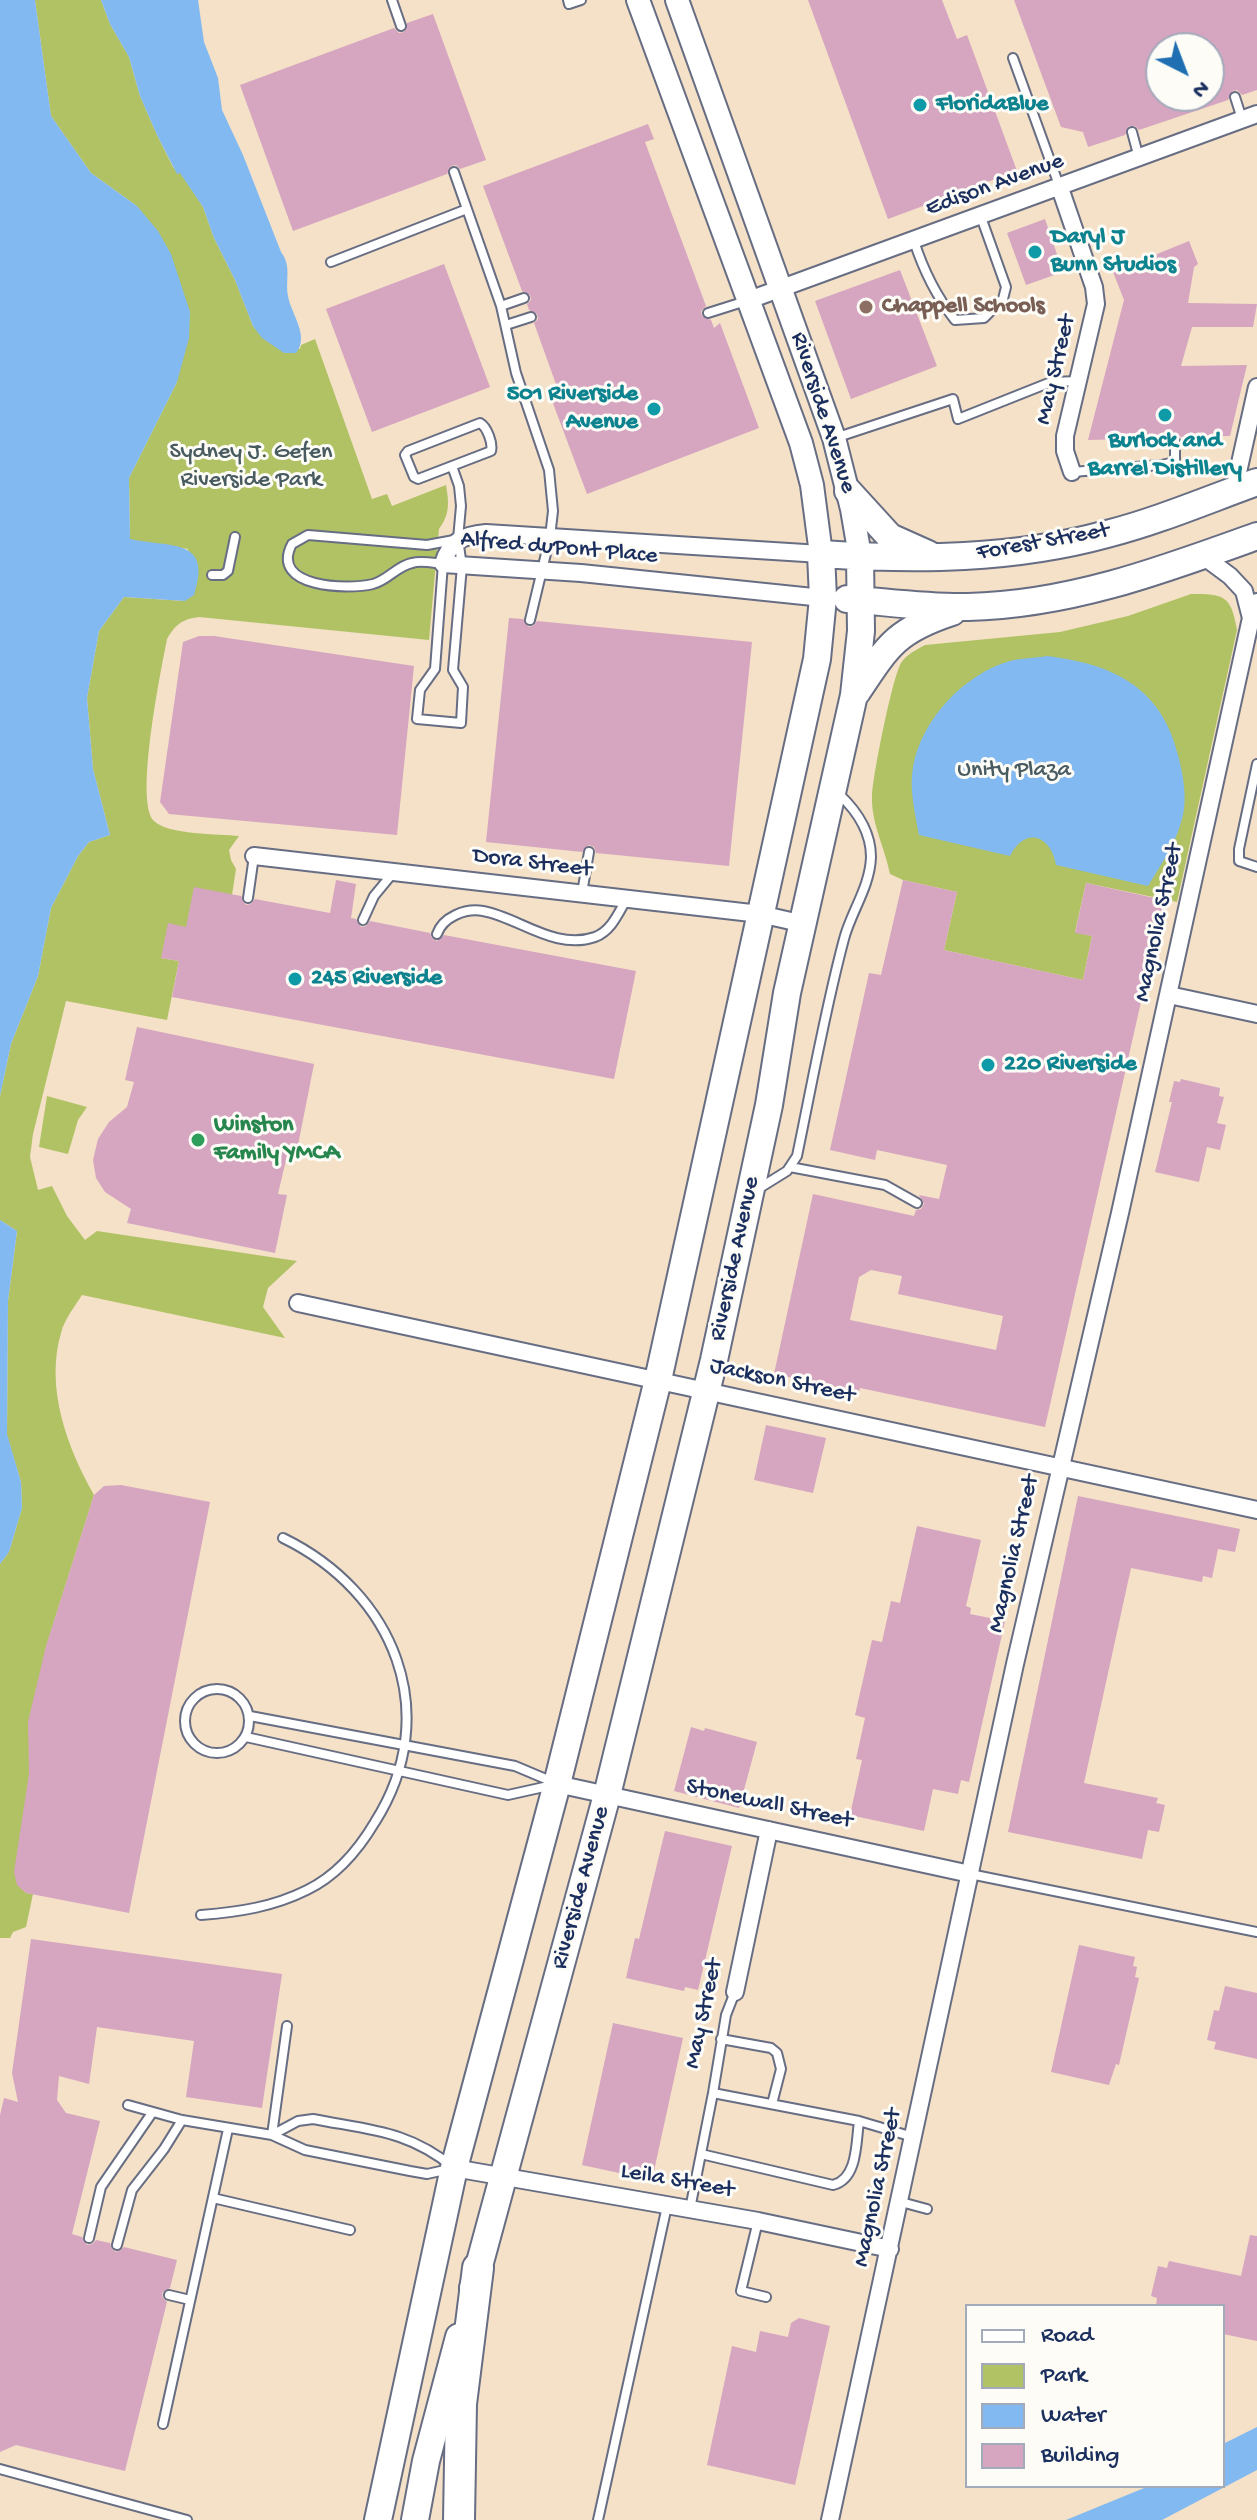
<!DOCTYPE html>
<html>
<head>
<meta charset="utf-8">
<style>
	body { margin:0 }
	#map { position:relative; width:1257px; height:2520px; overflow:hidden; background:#f4e1c7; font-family:"Gochi Hand",sans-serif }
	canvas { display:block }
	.legend { position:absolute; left:965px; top:2304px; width:260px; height:184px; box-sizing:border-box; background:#fdfcf7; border:2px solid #a3aaba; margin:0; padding:10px 14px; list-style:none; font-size:24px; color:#1b2f5e }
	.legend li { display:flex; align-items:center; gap:16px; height:40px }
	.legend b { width:40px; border:2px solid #a3aaba }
	.north { position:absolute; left:1145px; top:32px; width:80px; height:80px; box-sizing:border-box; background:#fdfcf7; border:2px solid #a3aaba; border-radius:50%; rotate:138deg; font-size:22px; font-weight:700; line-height:32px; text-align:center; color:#1b2f5e }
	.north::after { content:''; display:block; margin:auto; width:28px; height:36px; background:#1f6fb2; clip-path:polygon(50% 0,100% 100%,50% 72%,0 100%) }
</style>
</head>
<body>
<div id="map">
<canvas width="1257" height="2520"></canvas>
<ul class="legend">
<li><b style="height:10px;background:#fff"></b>Road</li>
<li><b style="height:22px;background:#b1c265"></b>Park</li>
<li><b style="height:22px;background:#82b9f1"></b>Water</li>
<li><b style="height:22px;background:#d6a5c0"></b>Building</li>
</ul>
<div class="north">N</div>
</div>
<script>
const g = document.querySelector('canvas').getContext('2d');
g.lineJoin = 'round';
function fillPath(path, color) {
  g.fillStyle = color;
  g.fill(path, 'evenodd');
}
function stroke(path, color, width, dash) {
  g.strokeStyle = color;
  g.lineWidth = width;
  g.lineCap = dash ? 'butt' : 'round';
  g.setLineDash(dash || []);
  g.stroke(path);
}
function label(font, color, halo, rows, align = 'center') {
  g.font = font + ' "Gochi Hand",sans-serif';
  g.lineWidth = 6;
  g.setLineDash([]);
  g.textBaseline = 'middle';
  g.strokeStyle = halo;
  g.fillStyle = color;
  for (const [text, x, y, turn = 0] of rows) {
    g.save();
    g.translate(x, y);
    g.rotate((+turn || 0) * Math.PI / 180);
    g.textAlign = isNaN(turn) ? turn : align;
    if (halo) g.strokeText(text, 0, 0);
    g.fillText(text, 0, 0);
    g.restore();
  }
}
fillPath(new Path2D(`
	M35 0H101L110 24 129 57 140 96 157 135 173 167 180 172 203 207 214 238 235 280 253 326 300 349 301 345 315 339 372 499 387 494 392 506 446 485C449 503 450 514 439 529L429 640 199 617C182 619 175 625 167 639 161 670 134 802 154 821 168 835 219 834 239 836L229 850 231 860 236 869 232 895 186 927 161 958 179 961 167 1020 66 1001 33 1134 30 1157 38 1190 52 1186 67 1216 85 1240 97 1231 297 1261 268 1288 263 1307 285 1338 82 1295C75 1306 64 1320 61 1333 45 1388 67 1447 94 1495L46 1647 18 1885 26 1893 33 1894 26 1927 13 1932 10 1938H0V1564L9 1552 22 1508 21 1482 7 1435 8 1301 17 1231 0 1220V1096L11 1044 38 976 51 908 78 856 89 842 110 835 93 769 87 698 99 631 124 597 185 601 188 549 130 540 129 478 177 382 137 206 91 173 51 116Z
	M1191 594C1224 594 1231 595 1237 630L1177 902 1086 883 1075 932 1092 936 1083 980 944 950 957 892 903 880 890 874C885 848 871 823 872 796 873 775 892 679 901 663 907 654 916 650 925 645L1060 632 1128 616Z
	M47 1096 87 1107 78 1120 68 1154 39 1147Z`), '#b1c265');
fillPath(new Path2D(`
	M0 0H35L51 116 91 173 137 206 158 231 171 254 190 312 189 338 177 382 129 478 130 539C170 548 213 537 194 595L185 601 124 597 99 631 87 698 93 769 110 835 89 842 78 856 51 908 38 976 11 1044 0 1096Z
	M101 0H198L204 42 218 78 222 110 243 155 281 252C292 266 285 280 288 296 291 314 310 336 296 353H284L262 338 253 326 235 280 214 238 203 207 180 173 177 174 157 135 140 96 129 57 110 24Z
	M1047 656C1112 664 1161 686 1178 755 1183 774 1187 796 1183 815 1177 842 1162 863 1148 886L1056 865C1051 835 1025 826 1010 856L919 835C915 813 909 789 913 767 921 720 964 674 1010 661 1021 658 1035 658 1047 656Z
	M0 1220 17 1231 8 1301 7 1434 21 1482 22 1508 9 1552 0 1564Z
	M1257 2427V2470L1162 2520H1066L1149 2486H1223V2444Z`), '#82b9f1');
fillPath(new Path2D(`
	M808 0H942L957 39 967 35 1017 171 888 219Z
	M1014 0H1257V90L1242 95 1237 90 1232 91 1228 100 1139 130 1135 126H1129L1125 135 1088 147 1083 132 1061 127ZM1161 48H1209V96H1161Z
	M433 14 486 160 460 169 456 165 451 166 447 174 293 231 240 85 394 28 399 33 404 32 407 23Z
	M648 124 654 139 645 142 706 306 701 311 702 316 711 320 714 328 720 323 759 428 587 494 548 390 557 387 534 323 538 319 537 314 529 310 527 304 531 300 530 295 522 291 483 186Z
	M1045 219 1063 272 1026 285 1007 233Z
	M1189 241 1198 264 1194 267 1188 303 1257 304 1253 327H1192L1181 366 1247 365 1230 436 1181 437 1174 434 1169 438 1088 440 1124 300 1113 272Z
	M444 264 490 387 372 432 326 309Z
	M900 270 937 366 851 399 815 301Z
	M509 618 523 619 529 627 534 625 537 621 752 642 729 866 596 853 594 847 589 845 582 852 486 842Z
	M199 636H214L414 666 397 835 169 814 160 802 183 642Z
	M336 880 356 884 351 918 356 919 361 927 366 926 370 921 430 933 432 938 437 941 444 935 636 971 614 1079 172 997 179 961 161 958 168 923 186 927 194 887 241 896 246 905 251 904 255 899 330 913Z
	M903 880 957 892 944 950 1083 980 1092 936 1075 933 1086 883 1164 900 1045 1427 860 1388 859 1392 774 1374 813 1194 914 1216 916 1210 921 1209 924 1204 919 1195 939 1199 947 1165 877 1150 875 1160 830 1150 869 973 881 975ZM871 1270 902 1276 898 1294 1003 1316 996 1350 850 1320 859 1277Z
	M137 1027 314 1064 298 1145 290 1143 278 1194 287 1195 275 1253 127 1223 131 1209 105 1192 96 1178 93 1160 98 1139 109 1122 127 1107 134 1082 125 1080Z
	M1181 1079 1220 1088 1219 1096 1224 1097 1217 1123 1226 1125 1220 1150 1207 1147 1199 1182 1155 1172 1172 1102H1169L1174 1081 1180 1082Z
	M766 1425 826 1438 813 1493 754 1480Z
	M121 1485 210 1502 129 1913 26 1893 17 1885 14 1872 29 1774 28 1722 46 1646 94 1495 104 1486Z
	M1078 1496 1240 1529 1235 1552 1218 1549 1212 1578 1203 1576 1202 1582 1131 1568 1084 1783 1158 1798 1156 1803 1165 1805 1159 1832 1148 1830 1142 1859 1008 1832Z
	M917 1526 981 1540 966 1606 971 1608 970 1614 1005 1621 969 1782 961 1780 958 1794 933 1789 924 1831 850 1815 862 1760 856 1759 865 1718 855 1715 872 1640 882 1642 891 1601 900 1603Z
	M691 1727 704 1731 705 1728 757 1742 739 1808 674 1791Z
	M665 1831 732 1846 698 1990 685 1987 684 1991 626 1978 635 1938 639 1939Z
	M31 1939 282 1974 262 2108 186 2097 194 2041 97 2027 89 2084 59 2076 57 2100 66 2113 100 2121 72 2234 82 2237 87 2245 92 2244 96 2240 110 2243 112 2249 116 2252 124 2247 177 2260 170 2288 162 2293 163 2298 167 2302 125 2471 16 2445 0 2452V2115L4 2098 18 2102 12 2073Z
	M1079 1945 1135 1957 1133 1966 1137 1967 1135 1977 1139 1978 1119 2065 1116 2064 1109 2085 1051 2072Z
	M1225 1986 1257 1993V2059L1214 2049 1216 2042 1207 2040 1214 2010 1219 2011Z
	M613 2023 683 2038 652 2180 582 2165Z
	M1250 2235 1257 2236V2341L1223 2334V2306H1156L1157 2298 1151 2296 1158 2266 1167 2268 1169 2261 1241 2276Z
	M799 2318 830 2326 795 2485 707 2465 732 2346 756 2352 760 2331 788 2337 791 2323Z`), '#d6a5c0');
const service = new Path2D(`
	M392 0 401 26
	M568 0 569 4 581 0
	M1013 58 1060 188
	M1235 97 1242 119
	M1132 132 1139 158
	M454 172 501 306 516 373 549 470 553 511 550 537 530 620
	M914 241C923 269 936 296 955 320L984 318 1003 299 1006 287 981 217
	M331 262 467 209
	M501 306 524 298
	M708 313 746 301
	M506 325 531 317
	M480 423C487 427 493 443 491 451L418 479 414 477 405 455 408 451Z
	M835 438 953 399 958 419 1051 382 1078 381
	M452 466 459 486 461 506 458 539 462 566 453 670 463 687 461 723 417 719 420 690 435 669 443 564C433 563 421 560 412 563 397 566 388 580 373 584 348 590 269 588 292 544L308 535 427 545 454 540
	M1072 472 1161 465 1175 462V441
	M212 575H223L228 571 235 537
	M1257 764 1239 849V861L1257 867
	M582 893 589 852
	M248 898 254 856
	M363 920 374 896 393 873
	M437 934C443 917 465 908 483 911 518 917 555 951 595 937 611 931 618 914 626 900
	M790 1167 885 1185 917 1203
	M758 1189 787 1171 797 1156C812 1084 825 1010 844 939 851 912 870 887 871 857 871 831 857 811 839 794
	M185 1721a32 32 0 1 1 64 0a32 32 0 1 1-64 0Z
	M250 1716 515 1766 553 1782
	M246 1737 508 1795 553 1785
	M970 1874 1257 1932
	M201 1915C239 1912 273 1907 307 1890 336 1876 359 1849 375 1822 444 1713 394 1592 283 1538
	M721 2039 771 2048 777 2053 781 2069 772 2104
	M713 2093 859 2121 913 2137
	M128 2105 182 2120 272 2135 287 2026
	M313 2119C369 2130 408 2130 454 2168L427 2174 410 2171 305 2150 272 2135 298 2121Z
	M701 2154 833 2185C858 2179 856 2142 859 2121
	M213 2198 350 2230
	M901 2202 927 2209
	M690 2209 713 2093 726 2015 735 1992
	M758 2221 741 2291 766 2297
	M89 2238 101 2187 152 2113
	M117 2245 132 2190 164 2149 182 2120
	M169 2295 190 2300
	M163 2424 228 2129
	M0 2469 187 2520
	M598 2520 667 2206`);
const minor = new Path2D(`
	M1060 188 1094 287 1096 304 1065 436V451L1072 472
	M749 300 1257 114
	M1234 490 1257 387
	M821 554 486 533C464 535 449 541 443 564L581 573 823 598
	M1203 556 1230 576 1244 591 1251 618
	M254 856 760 914 804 924
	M1169 995 1257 1014
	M298 1303 1257 1510
	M557 1784 970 1874
	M735 1992 769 1830
	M454 2168 758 2221 890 2249
	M830 2520 1015 1664 1120 1213 1251 618 1257 602`);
const secondary = new Path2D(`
	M638 0 801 443 812 485 821 554
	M677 0 834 438 852 509 860 556`);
const primary = new Path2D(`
	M848 491 890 537 928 554
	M847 599C887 602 928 608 968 607 1069 605 1163 570 1257 536
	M857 692C888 645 897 630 952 612
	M473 2288 607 1795 714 1360 769 1105 787 993 854 695 861 631 860 556
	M378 2520 454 2168 557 1784 658 1380 817 659 823 598 821 554C917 560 1012 560 1107 534 1158 521 1207 500 1257 482
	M415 2520 426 2461 459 2337`);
const motorway = new Path2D(`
	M459 2520 461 2404 478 2268`);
stroke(service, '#676d83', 12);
stroke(minor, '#676d83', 20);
stroke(secondary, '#676d83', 26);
stroke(primary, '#676d83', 30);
stroke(motorway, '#676d83', 34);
stroke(service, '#fff', 8);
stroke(minor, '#fff', 16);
stroke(secondary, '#fff', 22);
stroke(primary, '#fff', 26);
stroke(motorway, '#fff', 30);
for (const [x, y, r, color] of [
	[920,105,8,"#0f9aa8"],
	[1035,252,8,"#0f9aa8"],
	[866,307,8,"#8d6e63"],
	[654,409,8,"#0f9aa8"],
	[1165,415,8,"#0f9aa8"],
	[295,979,8,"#0f9aa8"],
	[988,1065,8,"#0f9aa8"],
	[198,1140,8,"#2e9e5b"]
]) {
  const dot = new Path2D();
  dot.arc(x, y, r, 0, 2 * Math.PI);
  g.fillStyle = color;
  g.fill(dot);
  stroke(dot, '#fdfcf7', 3);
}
label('bold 24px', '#0d838f', '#fdfcf7', [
	["FloridaBlue",936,105],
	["Daryl J",1051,238],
	["Bunn Studios",1051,266],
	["501 Riverside",638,395,"right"],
	["Avenue",638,423,"right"],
	["Burlock and",1165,442,"center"],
	["Barrel Distillery",1165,470,"center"],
	["245 Riverside",311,979],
	["220 Riverside",1004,1065]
], 'left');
label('24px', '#1b2f5e', '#fdfcf7', [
	["Edison Avenue",995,186,-20],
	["May Street",1057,370,-77],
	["Riverside Avenue",822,413,72],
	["Forest Street",1043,543,-10],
	["Alfred duPont Place",559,549,5],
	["Dora Street",532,864,7],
	["Magnolia Street",1160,923,-78],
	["Riverside Avenue",736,1259,-78],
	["Jackson Street",782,1382,12],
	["Magnolia Street",1015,1554,-77],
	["Stonewall Street",769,1805,12],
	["Riverside Avenue",582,1888,-75],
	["May Street",705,2014,-78],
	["Leila Street",677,2182,10],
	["Magnolia Street",879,2188,-78]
]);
label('bold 24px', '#785e54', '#fdfcf7', [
	["Chappell Schools",882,307]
], 'left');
label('24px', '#485b60', '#fdfcf7', [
	["Sydney J. Gefen",251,453],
	["Riverside Park",251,481],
	["Unity Plaza",1014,771]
]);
label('bold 24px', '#27864d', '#fdfcf7', [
	["Winston",214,1126],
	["Family YMCA",214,1154]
], 'left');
</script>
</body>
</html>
